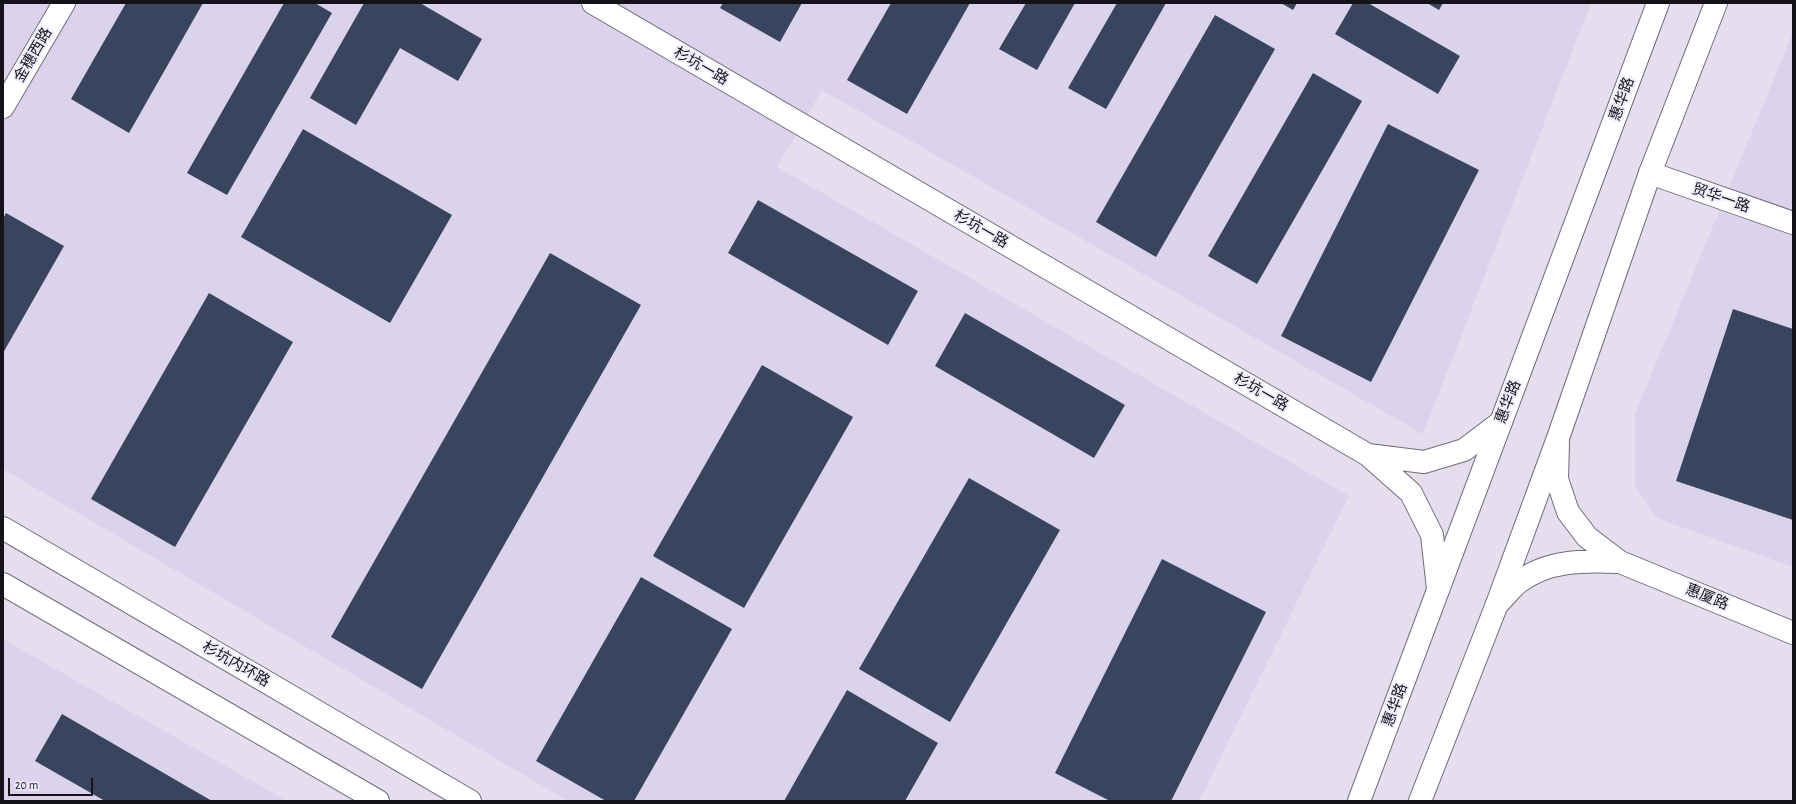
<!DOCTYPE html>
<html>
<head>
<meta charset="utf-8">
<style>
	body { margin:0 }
	#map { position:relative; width:1796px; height:804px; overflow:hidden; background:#e4deef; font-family:"Alegreya Sans",sans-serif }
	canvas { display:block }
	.frame { position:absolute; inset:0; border:4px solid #151319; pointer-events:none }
	.scale { position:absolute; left:8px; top:778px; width:85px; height:18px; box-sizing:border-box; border:2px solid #151319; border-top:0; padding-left:5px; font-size:12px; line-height:14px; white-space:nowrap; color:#151319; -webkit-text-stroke:3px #f1ecfc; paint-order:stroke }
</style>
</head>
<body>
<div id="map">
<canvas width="1796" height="804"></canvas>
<div class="frame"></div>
<div class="scale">20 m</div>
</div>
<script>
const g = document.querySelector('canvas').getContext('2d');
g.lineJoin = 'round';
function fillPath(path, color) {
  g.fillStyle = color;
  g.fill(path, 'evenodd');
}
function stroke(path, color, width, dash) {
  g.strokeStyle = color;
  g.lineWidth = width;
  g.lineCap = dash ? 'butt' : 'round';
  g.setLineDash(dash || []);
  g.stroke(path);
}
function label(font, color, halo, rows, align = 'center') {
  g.font = font + ' "Alegreya Sans","Noto Sans SC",sans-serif';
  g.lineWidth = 4;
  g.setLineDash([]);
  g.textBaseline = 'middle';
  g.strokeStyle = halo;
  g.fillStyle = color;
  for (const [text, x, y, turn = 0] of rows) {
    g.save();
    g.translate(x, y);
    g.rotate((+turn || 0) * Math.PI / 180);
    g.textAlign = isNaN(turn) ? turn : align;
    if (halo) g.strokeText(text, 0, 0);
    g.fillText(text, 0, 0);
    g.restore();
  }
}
fillPath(new Path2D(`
	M3 3H1591L1423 434 822 90 777 167 1349 496 1199 801H568L3 469Z
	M1793 33V567L1657 518 1635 486V414Z
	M3 639 287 801H3Z`), '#dbd3eb');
fillPath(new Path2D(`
	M126 3H203L129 133 71 99Z
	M284 3H315L332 13 227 195 187 173Z
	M364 3H420L482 39 458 81 400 48 356 125 310 98Z
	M723 3H802L780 42 720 8Z
	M891 3H970L907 114 847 80Z
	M1026 3H1075L1037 70 999 49Z
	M1117 3H1166L1106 109 1068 88Z
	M1281 3H1297L1293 10Z
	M1353 3H1368L1460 56 1438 94 1335 34Z
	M1427 3H1443L1439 10Z
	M1215 15 1275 49 1156 257 1096 222Z
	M1313 73 1362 101 1257 284 1208 256Z
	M1388 124 1479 170 1371 382 1281 336Z
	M303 129 452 215 390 323 241 237Z
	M758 200 918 291 888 345 728 253Z
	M6 213 64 246 3 353V219Z
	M550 253 641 305 422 689 331 637Z
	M209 293 293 342 175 547 91 499Z
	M1733 309 1793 329V520L1676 481Z
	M965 313 1125 405 1094 458 935 366Z
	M762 365 853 417 744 608 653 556Z
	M969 478 1060 530 950 722 859 669Z
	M1162 559 1266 612 1171 801H1110L1055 773Z
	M641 577 732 629 634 801H606L536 761Z
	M847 690 938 743 905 801H784Z
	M62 714 212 801H105L35 761Z`), '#39455f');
const minor = new Path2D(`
	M593 3 1368 455 1411 493 1432 535 1438 589
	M3 107 64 3
	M1650 173 1793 223
	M1558 443 1557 479 1568 512 1587 537 1620 562 1793 633
	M1368 455 1424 462 1464 450 1501 422
	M3 528 470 801
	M3 584 378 801
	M1497 604C1505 597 1511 588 1519 582 1549 559 1585 561 1620 562`);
const major = new Path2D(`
	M1359 801 1658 3
	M1420 801 1497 604 1558 438 1650 173 1716 3`);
stroke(minor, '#716c7b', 24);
stroke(major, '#716c7b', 24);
stroke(minor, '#fff', 22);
stroke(major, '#fff', 22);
label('15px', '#151319', '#f1ecfc', [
	["金穗西路",33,55,-60],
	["杉坑一路",701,66,30],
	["惠华路",1622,99,-70],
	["贸华一路",1721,198,19],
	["杉坑一路",981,229,30],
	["杉坑一路",1261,392,30],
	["惠华路",1508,402,-69],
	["惠厦路",1707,597,22],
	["杉坑内环路",236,664,30],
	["惠华路",1395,705,-70]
]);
</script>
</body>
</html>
